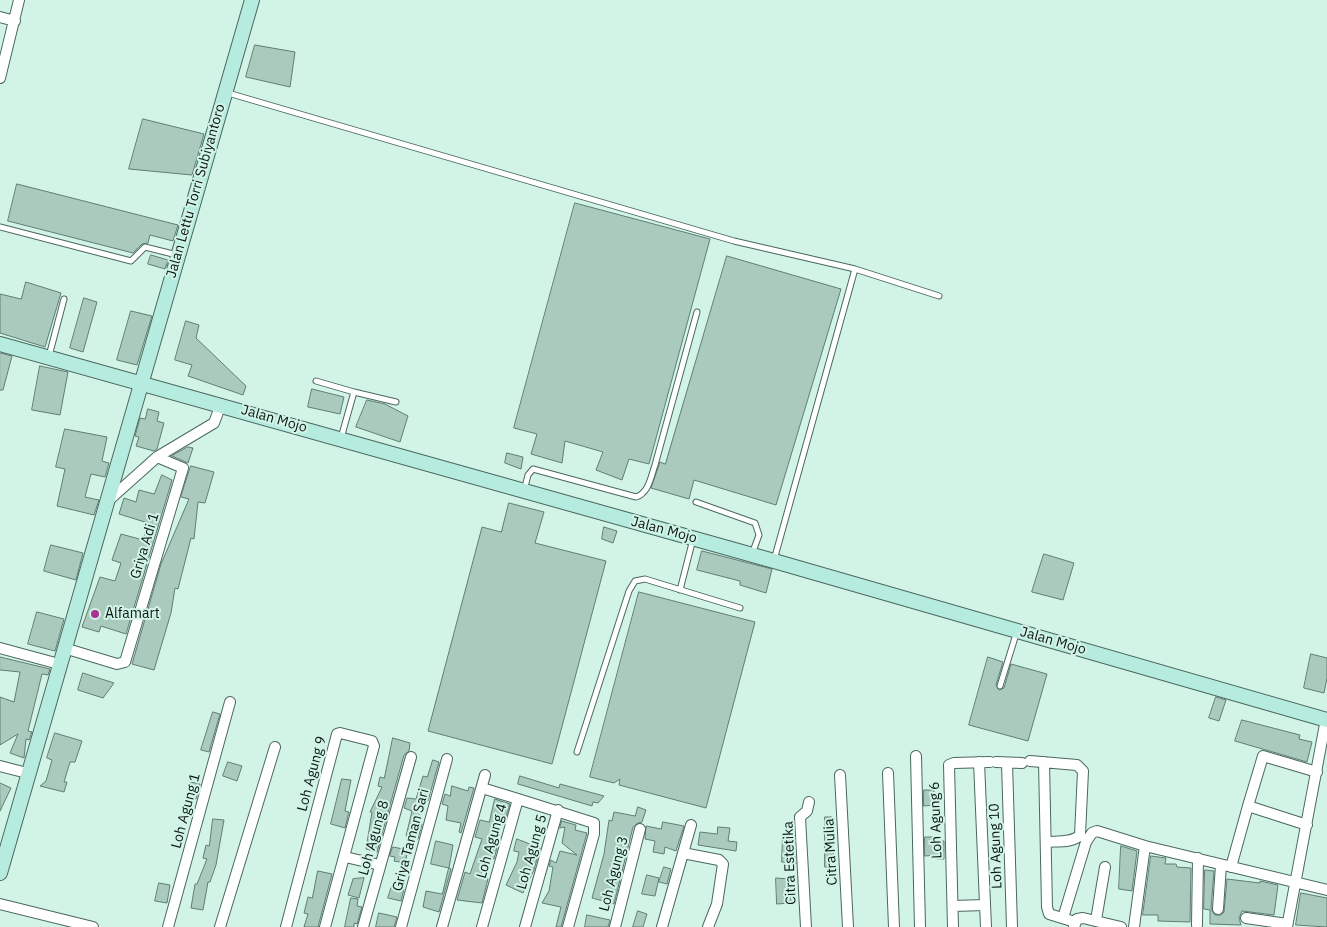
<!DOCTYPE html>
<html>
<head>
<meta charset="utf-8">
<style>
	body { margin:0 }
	canvas { display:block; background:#d2f4e7 }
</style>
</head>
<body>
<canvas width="1327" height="927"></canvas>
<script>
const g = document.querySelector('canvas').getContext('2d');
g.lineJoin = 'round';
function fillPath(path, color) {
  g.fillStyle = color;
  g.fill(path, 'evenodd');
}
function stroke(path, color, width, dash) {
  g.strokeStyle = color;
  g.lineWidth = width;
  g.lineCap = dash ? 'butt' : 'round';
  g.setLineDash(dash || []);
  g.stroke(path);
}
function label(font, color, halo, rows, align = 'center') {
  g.font = font + ' "IBM Plex Sans",sans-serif';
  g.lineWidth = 4;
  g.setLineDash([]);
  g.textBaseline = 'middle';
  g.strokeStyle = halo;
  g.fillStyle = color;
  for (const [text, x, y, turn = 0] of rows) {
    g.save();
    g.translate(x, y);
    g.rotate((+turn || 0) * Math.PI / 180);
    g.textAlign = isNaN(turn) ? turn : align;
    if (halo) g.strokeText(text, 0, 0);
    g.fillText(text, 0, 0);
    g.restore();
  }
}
const building = new Path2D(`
	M255 45 295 52 290 87 246 77Z
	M143 119 204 134 192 175 129 169Z
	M17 184 178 225 173 241 150 235 148 243 142 244 133 253 8 221Z
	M575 203 710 239 649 464 629 459 622 480 596 470 603 452 565 441 562 463 531 454 537 434 514 428Z
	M151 255 168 260 165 269 148 264Z
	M727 256 841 289 776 505 694 480 689 499 651 488 660 462 665 464Z
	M26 282 61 293 45 347 0 333V294L21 299Z
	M84 298 97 302 83 352 70 348Z
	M131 311 152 316 137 365 117 360Z
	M186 321 199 325 196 338 246 386 243 395 188 376 192 365 175 360Z
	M0 353 12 356 3 390H0Z
	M40 366 68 372 60 415 32 410Z
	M312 389 344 397 340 414 308 407Z
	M367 400 385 404 408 416 400 442 356 427Z
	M148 409 159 412 157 421 164 423 157 449 154 451 136 446 139 437 135 436 140 418 145 419Z
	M65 429 107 437 102 461 109 463 105 477 91 474 85 497 99 500 94 515 57 506 65 469 56 467Z
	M188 447 193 448 188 463 172 456Z
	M507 453 523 457 521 469 505 463Z
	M191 466 214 472 205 503 198 502 194 539 191 538 178 589 175 588 171 613 154 670 132 664 161 564 189 499 181 497Z
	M162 475 172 480 126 634 101 626 99 632 82 627 100 577 115 581 121 563 112 560 121 534 143 540 148 523 119 514 124 498 136 502 139 490 154 494Z
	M509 503 544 512 535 543 606 561 552 764 428 731 482 527 501 532Z
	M604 527 617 531 613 543 602 539Z
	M51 545 83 553 76 580 44 571Z
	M702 551 772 569 766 593 740 585V581L697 570Z
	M1044 554 1074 563 1063 600 1032 592Z
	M639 592 755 622 706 808 619 785 620 779 614 783 590 777Z
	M37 612 64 619 55 651 28 644Z
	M1311 654 1327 658V678L1324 693 1304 688Z
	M0 657 50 669 48 675 42 674 28 731 32 732 29 740 26 739 24 758 10 753 18 734 0 745V697L14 702 20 672 0 670Z
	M988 657 1003 662 996 685 999 690 1004 688 1011 664 1047 674 1028 741 969 725Z
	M83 673 114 683 103 698 78 690Z
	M1216 697 1226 700 1219 721 1209 718Z
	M213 712 220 714 209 752 201 750Z
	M1242 720 1300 735 1299 739 1312 742 1307 762 1235 741Z
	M55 733 82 741 75 762H70L64 782H67L64 792 40 786 46 781 52 760 47 758Z
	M393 738 410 743 409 751 404 755 377 852 366 849 372 812H370L382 787 378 786 380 777 384 778Z
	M433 760 439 762 428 801 423 799 418 823 422 824 418 839 406 836 412 811 404 808 407 798 416 799 423 776 427 777Z
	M228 762 242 766 237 781 223 776Z
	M520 776 559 788 560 784 604 796 598 803 593 802 592 806 518 784Z
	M342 779 351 780 345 811 349 812 345 828 331 824Z
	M191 782 200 784 196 799 188 798Z
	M0 783 11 788 0 811Z
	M452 786 468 791 469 787 474 788 461 833 459 832 461 823 446 820 448 806 442 804 445 794 450 796Z
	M924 790H934L935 805 924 806Z
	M495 799 510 804 505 820 499 819 491 846 497 848 494 859 486 858 481 875 488 879 482 903 457 900 465 872 470 874 482 839 475 837 480 820 489 822Z
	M638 807 646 810 642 822 638 823 633 827 614 904 592 898 604 854 609 820 612 821 614 812 635 816Z
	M825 817H832L834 868 825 867Z
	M213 819 224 820 216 865 210 882H208L203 910 191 908 195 884H197L207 859 203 858 206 845 209 846Z
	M562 821 576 825 575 830 587 833 561 927H556L561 907 542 903 549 891 553 867 549 866 551 860 556 863 560 851 577 855 562 843 565 827 560 828Z
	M663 822 684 826 676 851 665 847 664 854 653 852 655 841 645 839 646 826 661 829Z
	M718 827 730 828 728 841 737 842 736 851 698 845 700 832 717 834Z
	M783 833H791L796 864 782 862Z
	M925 837H937V841H944V859H937V855L925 856Z
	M517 839 540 848 534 870 523 893 506 885 517 862 519 852 514 851Z
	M436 841 453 845 449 868 431 864Z
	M1121 846 1137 851 1132 891 1119 889Z
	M393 847 408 850 405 863 394 861 395 857 390 856Z
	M1151 856 1166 858 1165 864H1176L1177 867 1191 868 1190 922 1158 921V915H1143Z
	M664 867 671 869 667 884 659 882Z
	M449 868 451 869 439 912 423 907 426 891 442 894Z
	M1205 870 1214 871 1211 909 1215 915H1221L1224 912 1227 879 1260 883V881L1278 885 1274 915 1242 911 1239 918 1241 925 1210 924V910L1204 909Z
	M318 871 332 874 318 927H304L308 914 304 913 308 897 312 898Z
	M647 875 659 878 655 896 642 894Z
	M364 878 359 898 348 895 353 879Z
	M776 878 790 879 791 903 777 904Z
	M159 883 170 885 167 903 155 901Z
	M392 886 404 889 401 901 388 898Z
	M1301 893 1327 898V927L1296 925Z
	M351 898 358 899 357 906 362 907 357 924 354 923V927H345Z
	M638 911 647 914 643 927H633Z
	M379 913 397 917 394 927H376Z
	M587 915 610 920 608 927H585Z`);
fillPath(building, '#aacabe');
stroke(building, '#607e73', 1);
const lane = new Path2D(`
	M228 93 734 241 855 269 939 296
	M0 227 131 261 145 247 177 255
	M49 356 64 299
	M316 381 354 392 341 438
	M354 392 396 402
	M524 491 528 475 533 469 636 497C649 493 651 476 655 465L697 312
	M696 502 755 523 759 535 752 554
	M774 560 855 269
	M680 590 693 539
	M1000 686 1017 631
	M577 752 629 591 635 581 645 579 740 608`);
const street = new Path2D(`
	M0 17 15 21
	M0 78 19 0
	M109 500 157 457 214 423 221 404
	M0 648 59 664
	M64 648 117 664 125 662 183 468 157 457
	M916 756 920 927
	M1030 761 1077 765 1083 771 1080 835C1073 843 1057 841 1046 842
	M979 762 986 927
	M996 762 1022 763
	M1044 762 1047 907 1049 914 1075 922
	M1007 763 1012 927
	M0 766 27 773
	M888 773 894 927
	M840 775 848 927
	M482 788 518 799 482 927
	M518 799 594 823V834L568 927
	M1307 825 1248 806 1263 756 1317 772
	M683 853 719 860 723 864 717 904 708 927
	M345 857 380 865
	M1231 867 1248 806
	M0 904 93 927
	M953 906 985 905
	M1218 909 1221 865
	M1063 918 1086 842 1092 833 1097 831 1145 846 1327 890
	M1246 918 1287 924
	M1096 920 1105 867
	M1197 925 1198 858
	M168 927 230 702
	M220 927 275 747
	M286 927 337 734 340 733 372 741 374 746 325 927
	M363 927 411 757
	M401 927 447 759
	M442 927 485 775
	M525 927 558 810
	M615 927 640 829
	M662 927 691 825
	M806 927 800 817 807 811 809 802
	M953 927 949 765 954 763 990 762
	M1074 927 1077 919 1083 918 1121 927
	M1134 927 1145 846
	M1287 927 1326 719`);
const secondary = new Path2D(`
	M0 344 774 561 1327 720
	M0 873 252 0`);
stroke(lane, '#4b685e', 7);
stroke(street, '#4b685e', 12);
stroke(secondary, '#4b685e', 16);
stroke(lane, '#fff', 5);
stroke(street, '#fff', 10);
stroke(secondary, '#b6ebe0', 14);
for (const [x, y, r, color] of [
	[95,614,5,"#a63490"]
]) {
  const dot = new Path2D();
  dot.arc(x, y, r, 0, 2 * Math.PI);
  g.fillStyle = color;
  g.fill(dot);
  stroke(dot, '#d2f4e7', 2);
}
label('14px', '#0a1612', '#d2f4e7', [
	["Jalan Lettu Torri Subiyantoro",196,191,-74],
	["Jalan Mojo",274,419,16],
	["Jalan Mojo",664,530,15],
	["Griya Adi 1",145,546,-73],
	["Jalan Mojo",1053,641,16],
	["Loh Agung 9",312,774,-75],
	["Loh Agung 1",186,811,-75],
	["Loh Agung 6",936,820,-92],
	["Loh Agung 8",374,838,-74],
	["Griya Taman Sari",411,840,-75],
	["Loh Agung 4",492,841,-74],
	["Loh Agung 10",996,846,-92],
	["Loh Agung 5",532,852,-74],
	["Citra Mulia",831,852,-93],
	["Citra Estetika",790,863,-92],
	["Loh Agung 3",614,874,-75]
]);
label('14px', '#0a1612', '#d2f4e7', [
	["Alfamart",105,614]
], 'left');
</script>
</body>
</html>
